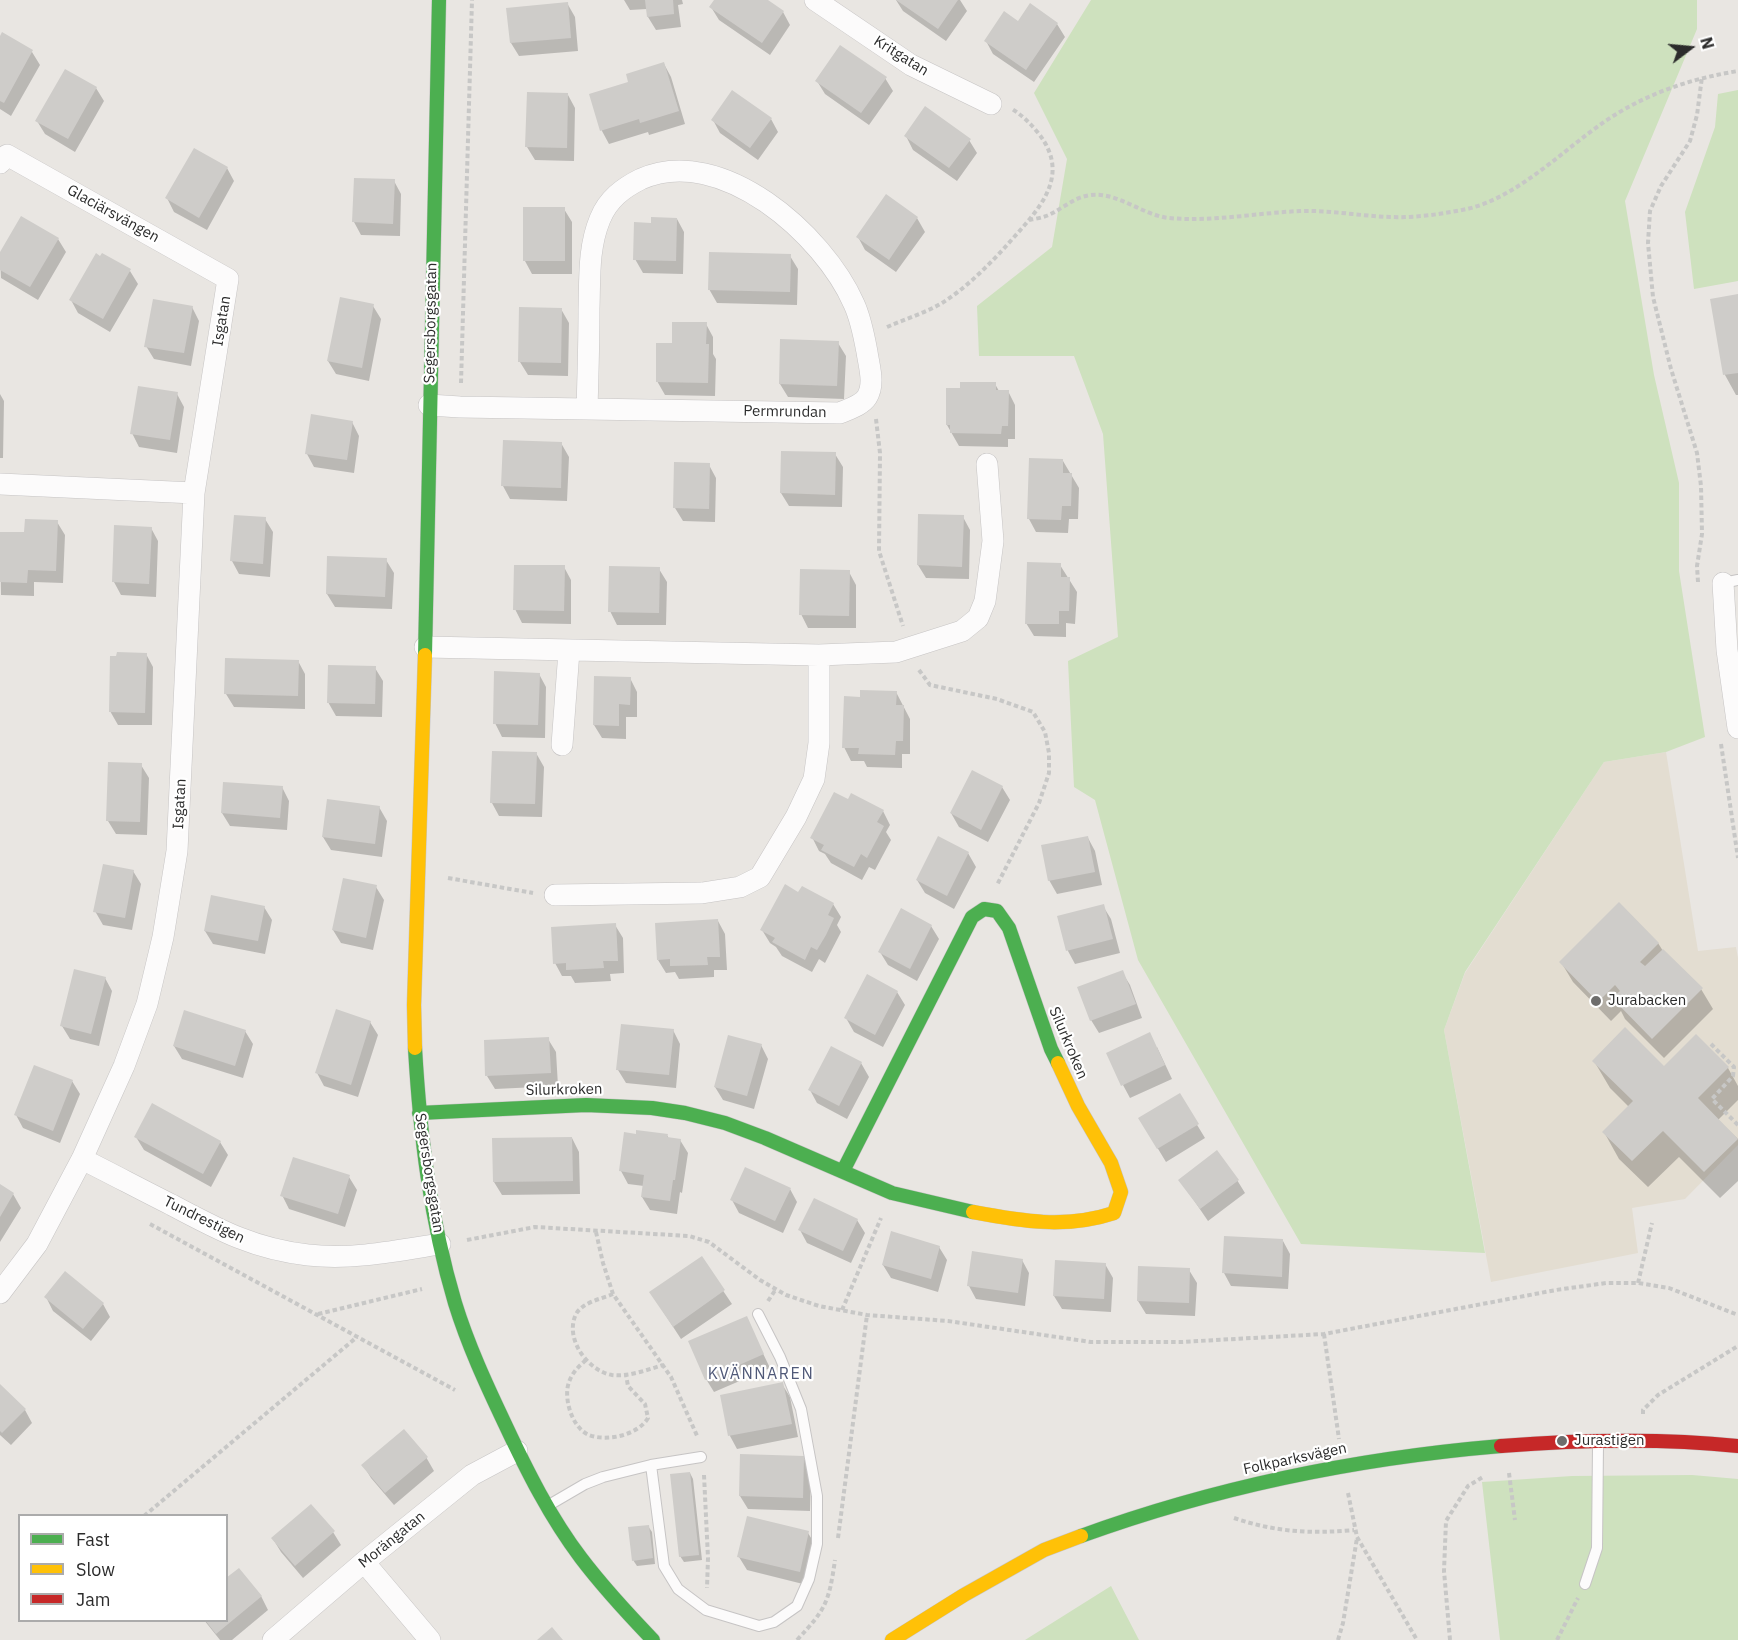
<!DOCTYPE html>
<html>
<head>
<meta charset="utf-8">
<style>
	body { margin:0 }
	#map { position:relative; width:1738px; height:1640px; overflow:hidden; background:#e9e6e2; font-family:"IBM Plex Sans",sans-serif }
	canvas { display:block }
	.legend { position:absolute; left:18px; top:1514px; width:210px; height:108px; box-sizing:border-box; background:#fff; border:2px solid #ababab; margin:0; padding:8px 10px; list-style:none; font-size:18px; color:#2c2c2c }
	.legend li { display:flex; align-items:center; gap:12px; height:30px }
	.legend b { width:30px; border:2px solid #ababab }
	.north { position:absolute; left:1660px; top:18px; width:60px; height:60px; -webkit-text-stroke:4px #fff; paint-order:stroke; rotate:74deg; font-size:16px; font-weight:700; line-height:24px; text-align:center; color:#2c2c2c }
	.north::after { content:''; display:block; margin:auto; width:21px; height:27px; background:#2c2c2c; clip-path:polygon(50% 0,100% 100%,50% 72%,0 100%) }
</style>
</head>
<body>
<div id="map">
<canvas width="1738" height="1640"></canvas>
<ul class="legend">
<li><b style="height:8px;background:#4caf50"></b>Fast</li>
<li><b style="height:8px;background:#ffc107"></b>Slow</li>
<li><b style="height:8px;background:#c62828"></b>Jam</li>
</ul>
<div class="north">N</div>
</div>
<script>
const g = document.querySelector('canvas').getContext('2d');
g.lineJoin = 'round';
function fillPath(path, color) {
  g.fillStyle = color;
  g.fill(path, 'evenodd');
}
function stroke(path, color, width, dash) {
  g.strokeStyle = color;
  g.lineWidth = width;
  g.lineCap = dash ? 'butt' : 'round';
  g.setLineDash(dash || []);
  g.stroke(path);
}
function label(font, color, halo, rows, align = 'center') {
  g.font = font + ' "IBM Plex Sans",sans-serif';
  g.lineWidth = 4.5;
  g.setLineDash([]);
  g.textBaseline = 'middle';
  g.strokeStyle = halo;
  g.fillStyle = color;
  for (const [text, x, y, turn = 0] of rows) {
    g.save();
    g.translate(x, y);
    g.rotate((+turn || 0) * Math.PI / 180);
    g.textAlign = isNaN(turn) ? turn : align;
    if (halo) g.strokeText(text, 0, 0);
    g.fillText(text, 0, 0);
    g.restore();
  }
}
fillPath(new Path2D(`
	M1666 752 1698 951 1736 947 1738 958V1145L1685 1199 1632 1208 1638 1253 1491 1282 1444 1030 1465 973 1604 762Z`), '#e3ddd1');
fillPath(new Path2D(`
	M1091 0H1697V29L1625 201 1654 375 1679 483V571L1705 737 1666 752 1604 762 1465 972 1444 1030 1485 1253 1301 1244 1138 960 1095 800 1074 787 1068 661 1118 637 1103 434 1074 356H979L977 306 1052 247 1067 159 1034 93Z
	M1738 90V281L1694 289 1685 212 1715 127 1718 94Z
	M1692 1475 1738 1479V1640H1500L1482 1482 1572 1476Z
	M1111 1586 1139 1640H1025Z`), '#cee1be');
fillPath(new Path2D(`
	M624 0H682L683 4 678 5 681 27 656 30 648 17 647 9 630 10Z
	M716 0H766L783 12 790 25 770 55 719 20 711 7Z
	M896 0H960L967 11 946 41 903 11Z
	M567 3 575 17 578 51 519 56 511 43 508 9Z
	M1019 23 1057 24 1065 37 1034 82 993 54 986 41Z
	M3 35 32 52 40 65 11 116 0 109V39Z
	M664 64 671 77 685 124 649 135 648 132 609 144 602 131 591 95 630 83Z
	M885 78 893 91 869 125 825 94 817 81Z
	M96 88 104 101 75 152 45 134 37 121Z
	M568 95 575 108 574 161 535 160 527 147Z
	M771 119 778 132 758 160 720 133 713 120Z
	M906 136 969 140 977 153 957 181 913 150Z
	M227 168 234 181 207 230 174 212 167 198Z
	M394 181 401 194 400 236 361 235 354 222Z
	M886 196 917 218 925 232 896 272 865 250 858 237Z
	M564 209 572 222V274H532L525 261Z
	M677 219 684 232 683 274 643 273 635 259 652 224Z
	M58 239 66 252 38 300 1 278 0 255Z
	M790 256 798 269 797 305 717 303 709 289Z
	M130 271 138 284 110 332 78 313 71 300Z
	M1738 296V395H1736L1725 375 1712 300Z
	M373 306 381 319 369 381 336 374 328 361Z
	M192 307 199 321 191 366 154 359 146 346Z
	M561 309 569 323 568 376 528 375 520 362Z
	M706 324 713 337V354L716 359 715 396 665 395 657 381 673 345Z
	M838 343 846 356 844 399 788 397 780 384Z
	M995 384 999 391H1008L1015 405V439H1008V447L959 446 947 425 961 389Z
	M0 394 4 401 3 458H0Z
	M177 394 184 407 177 453 139 447 132 433Z
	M352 422 359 436 354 473 314 467 307 454Z
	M561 443 569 457 567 501 510 499 503 486Z
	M835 454 843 467 842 507 789 506 781 493Z
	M1063 461 1079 488 1078 519H1069L1068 533 1036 532 1029 519Z
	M709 465 716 478 715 522 683 521 675 508Z
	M963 517 970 530 969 579 926 578 918 565Z
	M265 519 273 532 270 577 239 574 232 561Z
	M57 522 65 535 63 583 34 582V596L1 595 0 533 26 534Z
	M151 528 158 541 156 597 121 595 114 582Z
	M386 560 394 573 392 609 335 607 327 594Z
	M1060 565 1077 592 1075 624 1066 623V637L1034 636 1026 623Z
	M564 567 571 580V624L522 623 515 609Z
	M659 569 667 582 666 625H617L610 611Z
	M849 572 856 585V628H808L801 614Z
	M146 654 153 667 152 725H118L110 711Z
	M298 661 305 674V709L234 707 226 694Z
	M375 668 383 681 382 717 336 716 328 702Z
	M539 674 546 687 545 738 502 737 495 723Z
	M595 678H630L637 692V717H626V739L602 738 594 725Z
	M896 692 910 719V754H902V768L867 767 864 761H851L844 747 861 698Z
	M536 753 544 767 542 817 499 816 492 803Z
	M110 764 141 765 149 778 147 835 116 834 108 821Z
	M282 787 289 801 287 830 230 826 222 813Z
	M1002 787 1010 800 988 842 959 827 951 813Z
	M849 801 883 811 890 825 886 832 891 840 875 870 869 867 862 880 831 863 825 854 819 851 812 837Z
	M379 807 387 821 382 857 331 850 323 837Z
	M1088 838 1095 851 1102 885 1057 894 1049 880Z
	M968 853 976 867 954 909 925 893 917 880Z
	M133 871 141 884 132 930 103 925 95 911Z
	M376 887 384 900 373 950 341 943 333 930Z
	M799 894 833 904 841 917 837 925 841 932 825 963 819 959 812 972 782 956 776 947 770 943 762 930Z
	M1103 906 1111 919 1120 953 1075 964 1068 951 1059 917Z
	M264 907 272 920 265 954 213 944 205 931Z
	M718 921 725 934 727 970H714V977L679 979 675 972 666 973 658 960Z
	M615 925 623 938 624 973 610 974 611 981 575 983 571 976H562L555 963Z
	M931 926 939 939 917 981 888 965 880 952Z
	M1658 943 1663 951 1701 989 1713 1009 1664 1058 1625 1019 1621 1011 1611 1021 1573 982 1561 962Z
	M1122 972 1130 985 1142 1018 1099 1033 1091 1020Z
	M105 978 112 991 99 1046 70 1039 62 1026Z
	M897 992 905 1005 883 1047 854 1032 846 1018Z
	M370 1022 378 1035 358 1097 324 1086 317 1073Z
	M673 1030 680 1044 676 1088 626 1083 618 1070Z
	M245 1031 253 1044 243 1078 182 1059 174 1046Z
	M548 1039 556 1052 558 1086 495 1089 487 1076Z
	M761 1045 768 1059 754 1109 723 1100 715 1087Z
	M1157 1047 1172 1079 1130 1098 1123 1085Z
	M1594 1061 1664 1068H1728L1738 1086V1100L1718 1120 1738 1139V1181L1720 1198 1679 1157 1648 1187 1619 1159 1604 1132 1629 1107 1610 1088Z
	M861 1063 869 1077 847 1119 817 1103 810 1090Z
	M72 1081 80 1094 60 1143 23 1128 16 1115Z
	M1179 1095 1205 1138 1166 1162 1140 1119Z
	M667 1135 669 1139 680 1140 688 1153 682 1193 680 1192 677 1214 650 1210 642 1197 644 1186 628 1184 621 1171Z
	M136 1137 220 1142 228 1155 211 1187 144 1150Z
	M572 1138 579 1152 580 1194 502 1195 494 1182Z
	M349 1177 357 1190 345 1227 289 1209 282 1195Z
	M1180 1180H1237L1245 1193 1208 1221Z
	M0 1186 13 1194 21 1208 0 1242Z
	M790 1189 797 1202 783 1233 739 1213 732 1200Z
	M857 1220 865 1233 851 1263 807 1243 800 1230Z
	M1283 1241 1290 1254 1288 1289 1231 1286 1224 1273Z
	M939 1247 947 1260 938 1292 891 1278 883 1265Z
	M701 1258 732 1304 681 1339 651 1293Z
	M1022 1260 1029 1273 1025 1306 976 1299 969 1286Z
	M1105 1264 1113 1278 1111 1312 1062 1309 1054 1296Z
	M1189 1270 1197 1283 1195 1316 1146 1314 1138 1301Z
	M46 1297 103 1304 110 1317 91 1341 53 1311Z
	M746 1318 770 1368 714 1392 706 1379Z
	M782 1384 790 1397 798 1437 737 1449 730 1436 722 1396Z
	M0 1386 25 1410 32 1423 11 1445 0 1435Z
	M426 1457 434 1471 394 1505 371 1478 363 1465Z
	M803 1457 811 1470 810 1511 748 1509 740 1496Z
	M690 1473 693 1479 702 1560 684 1562 680 1556Z
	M648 1526 652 1532 655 1564 637 1566 633 1560Z
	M333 1532 341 1545 303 1578 281 1552 273 1539Z
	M808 1533 816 1546 807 1585 747 1570 739 1557Z
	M261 1596 268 1610 232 1640H220L204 1620H226Z`), '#0003');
fillPath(new Path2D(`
	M645 0H673L674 14 647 17Z
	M714 0H768L784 11 762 43 709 7Z
	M896 0H958L938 29Z
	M568 2 571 38 510 43 506 8Z
	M1030 3 1058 23 1026 70 984 41 1004 11 1018 21Z
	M2 32 33 50 4 103 0 101V36Z
	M840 45 887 77 861 113 815 81Z
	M664 62 679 111 640 123 639 119 600 131 589 94 628 82 626 74Z
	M65 69 97 87 68 139 35 121Z
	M732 90 772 118 750 148 711 120Z
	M527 92 568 93 567 148 525 147Z
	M925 106 971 139 949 168 904 136Z
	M194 148 228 167 199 218 165 198Z
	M354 178 395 179 393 224 352 222Z
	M886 194 918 217 889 260 856 237Z
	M523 207H565V261H523Z
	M21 216 59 238 30 287 0 270V252Z
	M651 217 677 218 676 261 633 260 634 222 651 223Z
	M709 252 791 254 790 292 708 290Z
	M96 253 100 256 102 253 131 269 103 319 69 300Z
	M1738 294V373L1723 375 1710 299Z
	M340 297 374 304 362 368 327 361Z
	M153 299 193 306 184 353 144 347Z
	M519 307 562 308 561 363 518 362Z
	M672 322H707L706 344H709L708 383 656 382V343H672Z
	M780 339 839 341 837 386 779 384Z
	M960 382H996V390H1009L1008 426H1002L1001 434 950 433V425H946V388H960Z
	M138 386 178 392 170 440 130 434Z
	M311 414 353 421 347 460 305 454Z
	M503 440 562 442 561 488 501 486Z
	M781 451 836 452 835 495 780 493Z
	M1029 458 1063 459V473H1072L1071 506H1062L1061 520 1027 519Z
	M674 462 710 463 709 509 673 508Z
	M918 514 964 515 962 567 917 565Z
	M234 515 266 517 263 564 230 561Z
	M25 519 58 520 56 571 28 570 27 583 0 582V532H24Z
	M114 525 152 527 149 584 112 582Z
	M327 556 387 558 385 597 326 594Z
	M1027 562 1061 563V577H1070L1069 611H1059V624H1025Z
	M514 565H565L564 611 513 610Z
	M609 566 660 567 659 613 608 612Z
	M800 569 850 570 849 616 799 615Z
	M117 652 147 653 145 713 109 712 110 656H116Z
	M225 658 299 660 298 696 224 694Z
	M328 665 376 666 375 704 327 703Z
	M494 671 540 673 538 725 493 724Z
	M594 676 631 677 630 705 619 704V726L593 725Z
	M860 690 897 691 896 705H904L903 741H896L895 755 858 754 859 748H842L844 696 860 697Z
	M492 751 537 752 535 804 490 803Z
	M108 762 142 763 140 822 106 821Z
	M972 770 1003 786 981 830 950 813Z
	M223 782 283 786 280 818 221 813Z
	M834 792 848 799 851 793 884 810 877 822 884 826 867 858 861 854 854 867 821 850 824 845 810 838Z
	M327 799 380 806 375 844 322 837Z
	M938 836 969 852 947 896 916 880Z
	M1088 836 1095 872 1048 881 1041 845Z
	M103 864 134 870 125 918 93 912Z
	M343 878 377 885 366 938 332 930Z
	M785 884 798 892 802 886 834 903 828 915 834 918 826 935 817 950 811 947 805 960 772 942 775 938 760 930Z
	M211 895 265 906 258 941 204 931Z
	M1619 902 1659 943 1640 962 1645 966 1663 949 1703 988 1652 1039 1612 998 1620 991 1615 985 1598 1002 1559 962Z
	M1104 904 1113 939 1066 951 1057 916Z
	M901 908 932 925 910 969 878 952Z
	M718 919 720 957H707L708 965 670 966V959L657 960 655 923Z
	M616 923 618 961H603L604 968 566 970V963L553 964 551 927Z
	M74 969 106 977 91 1034 60 1026Z
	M1123 970 1136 1004 1090 1021 1077 987Z
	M867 974 898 991 875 1035 844 1018Z
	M336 1009 371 1021 351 1085 315 1073Z
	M184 1010 246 1030 235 1066 173 1046Z
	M621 1024 674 1029 669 1075 616 1070Z
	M1625 1027 1664 1066 1696 1034 1729 1067 1698 1098 1738 1139 1704 1172 1663 1131 1632 1161 1602 1132 1633 1101 1592 1061Z
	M1150 1032 1165 1065 1121 1086 1106 1053Z
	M728 1035 762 1044 747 1096 714 1087Z
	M549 1037 551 1073 485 1076 484 1040Z
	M831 1046 862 1062 839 1106 808 1090Z
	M34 1065 73 1080 53 1131 14 1115Z
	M1180 1093 1199 1124 1157 1149 1138 1118Z
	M152 1103 221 1141 203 1174 134 1137Z
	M636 1130 668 1134 667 1137 681 1139 675 1180H673L670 1201 641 1197 644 1175 619 1171 624 1132 636 1134Z
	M572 1137 573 1181 493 1182 492 1138Z
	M1217 1150 1239 1180 1200 1209 1178 1180Z
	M293 1157 350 1175 338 1214 280 1196Z
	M745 1167 791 1188 775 1221 730 1200Z
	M0 1184 14 1193 0 1217Z
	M814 1198 858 1219 843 1251 798 1230Z
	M891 1231 940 1246 931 1279 882 1265Z
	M1224 1236 1283 1239 1282 1277 1222 1273Z
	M972 1251 1023 1259 1018 1293 967 1286Z
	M702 1256 725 1290 673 1327 649 1292Z
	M1055 1260 1106 1263 1104 1299 1053 1296Z
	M1138 1266 1190 1268 1189 1303 1137 1301Z
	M65 1271 104 1303 83 1329 44 1297Z
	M747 1316 764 1354 705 1380 688 1341Z
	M783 1382 792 1424 728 1436 720 1395Z
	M0 1384 26 1409 2 1433 0 1431Z
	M404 1429 428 1457 385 1493 361 1465Z
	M740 1454 804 1456 803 1498 739 1496Z
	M690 1472 699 1555 679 1557 670 1474Z
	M311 1504 335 1531 295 1566 271 1538Z
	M747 1516 809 1531 800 1572 737 1557Z
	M649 1525 653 1558 632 1561 628 1527Z
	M239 1568 262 1596 216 1634 205 1620H226V1578Z
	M552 1627 563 1640H537Z`), '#ceccc9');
const lane = new Path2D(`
	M1723 583 1738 580
	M651 1465 701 1457
	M549 1505 585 1484 603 1477 651 1465 664 1566 678 1589 706 1610 759 1626 774 1622 797 1606 809 1579 817 1544V1496L801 1409 780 1357 758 1314
	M1585 1584 1597 1548 1598 1444`);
const street = new Path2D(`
	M815 0 911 65 991 104
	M0 163 7 155 228 279 194 493 177 851 163 937 147 1004 124 1066 82 1159 37 1244 0 1293
	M429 405 460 407 840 413C849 409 862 405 867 397 875 384 869 366 867 352 864 336 861 319 854 304 824 235 721 143 641 179 623 188 608 199 600 219 588 248 590 278 589 309 589 342 588 376 587 409
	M0 484 194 493
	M1723 583 1727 650 1738 728
	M425 647 819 655 896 652 962 631 978 618 985 601 993 541 987 464
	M562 745 569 651
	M555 895 702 893 740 887 760 877 796 817 814 779 819 743V655
	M82 1159C112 1174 142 1190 172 1205 219 1230 254 1249 308 1255 352 1260 396 1251 440 1244
	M364 1562 430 1640
	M273 1640 364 1562 472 1475 517 1451`);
const fast = new Path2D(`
	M425 655 439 0
	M415 1048C420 1134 430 1219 455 1303 468 1345 486 1384 505 1424 527 1471 550 1517 581 1558 603 1587 628 1614 653 1640
	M419 1113 586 1105 652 1108 685 1113 725 1123 765 1138 892 1193 973 1212
	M843 1171 972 917 984 909 997 911 1009 928 1051 1049 1058 1063
	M1081 1536C1216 1487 1358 1458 1501 1446`);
const slow = new Path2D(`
	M415 1048 414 1005 425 655
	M973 1212C1021 1221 1066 1229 1114 1213L1121 1192 1111 1163 1078 1106 1058 1063
	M892 1640 964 1595 1044 1550 1081 1536`);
const jam = new Path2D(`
	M1501 1446C1579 1440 1659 1438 1738 1446`);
stroke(lane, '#c6c4c4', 12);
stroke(street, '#c6c4c4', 22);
stroke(fast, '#c6c4c4', 15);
stroke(slow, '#c6c4c4', 15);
stroke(jam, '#c6c4c4', 15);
stroke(new Path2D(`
	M1029 220C1034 219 1041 218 1046 216 1062 210 1073 197 1091 195 1118 192 1142 215 1169 218 1212 222 1257 213 1300 211 1330 210 1360 216 1390 217 1416 218 1442 214 1467 209 1518 197 1562 151 1604 122 1645 94 1689 79 1738 71
	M887 327C905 319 925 313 942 303 966 288 988 266 1007 245 1036 212 1073 178 1039 134 1031 124 1023 116 1012 109
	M461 383 472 0
	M876 419 880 453 879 551 903 626
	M1698 582 1697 566 1702 534 1701 486 1697 453 1671 369 1653 297 1648 243 1650 211 1661 186 1690 141 1697 115 1702 77
	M919 670 930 685 997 699 1033 712 1045 732 1049 753V773L1039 803 997 885
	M1721 744 1738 858
	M448 878 533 893
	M1711 1044 1734 1067 1733 1076 1712 1099 1738 1125
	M150 1224 455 1390
	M596 1232 603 1263 613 1294 671 1377 698 1438
	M467 1240 535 1227 689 1236 709 1242 760 1280 786 1295 819 1306 867 1315 948 1321 1091 1342H1181L1324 1334 1556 1290 1606 1283H1638L1669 1288 1738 1315
	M1638 1283 1652 1223
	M613 1294C601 1299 583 1302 576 1314 564 1339 588 1371 612 1375 628 1377 647 1370 663 1365
	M768 1301 776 1289
	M842 1310 881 1218
	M318 1314 422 1289
	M1324 1334 1339 1439
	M586 1360C579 1366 572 1373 569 1382 563 1398 572 1428 589 1435 607 1442 638 1435 648 1418L645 1404 628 1386 626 1375
	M1643 1414V1410L1658 1395 1738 1346
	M1509 1473 1515 1520
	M704 1475 708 1558 707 1588
	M1348 1493 1357 1537 1417 1640
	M144 1516 357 1337
	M1234 1518C1275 1532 1311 1534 1354 1530
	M838 1538 867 1315
	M797 1640C826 1609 829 1602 835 1560
	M1338 1640 1343 1623 1357 1538
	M1450 1640 1444 1571 1446 1521 1468 1486 1483 1477
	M1557 1640 1578 1598`), '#c7c7c6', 4, [4.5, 3]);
stroke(lane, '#fcfbfb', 10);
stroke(street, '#fcfbfb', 21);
stroke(fast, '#4caf50', 14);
stroke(slow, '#ffc107', 14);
stroke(jam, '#c62828', 14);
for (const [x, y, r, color] of [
	[1596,1001,6,"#6e6d6c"],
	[1562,1441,6,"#6e6d6c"]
]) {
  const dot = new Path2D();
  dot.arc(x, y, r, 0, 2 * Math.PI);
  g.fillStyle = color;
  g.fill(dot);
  stroke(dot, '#fff', 2);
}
label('15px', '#2c2c2c', '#fff', [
	["Kritgatan",901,56,32],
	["Glaciärsvängen",113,214,29],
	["Isgatan",222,321,-81],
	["Segersborgsgatan",431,323,-89],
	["Permrundan",785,412,1],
	["Isgatan",180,804,-87],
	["Silurkroken",1068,1043,67],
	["Silurkroken",564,1090,-1],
	["Segersborgsgatan",429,1173,81],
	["Tundrestigen",204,1220,26],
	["Folkparksvägen",1295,1459,-12],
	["Morängatan",392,1540,-39]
]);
label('15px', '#2c2c2c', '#fff', [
	["Jurabacken",1608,1001],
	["Jurastigen",1574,1441]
], 'left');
g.letterSpacing = '1.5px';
label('16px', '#505978', '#fff', [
	["KVÄNNAREN",761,1374]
]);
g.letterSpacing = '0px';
</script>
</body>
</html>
